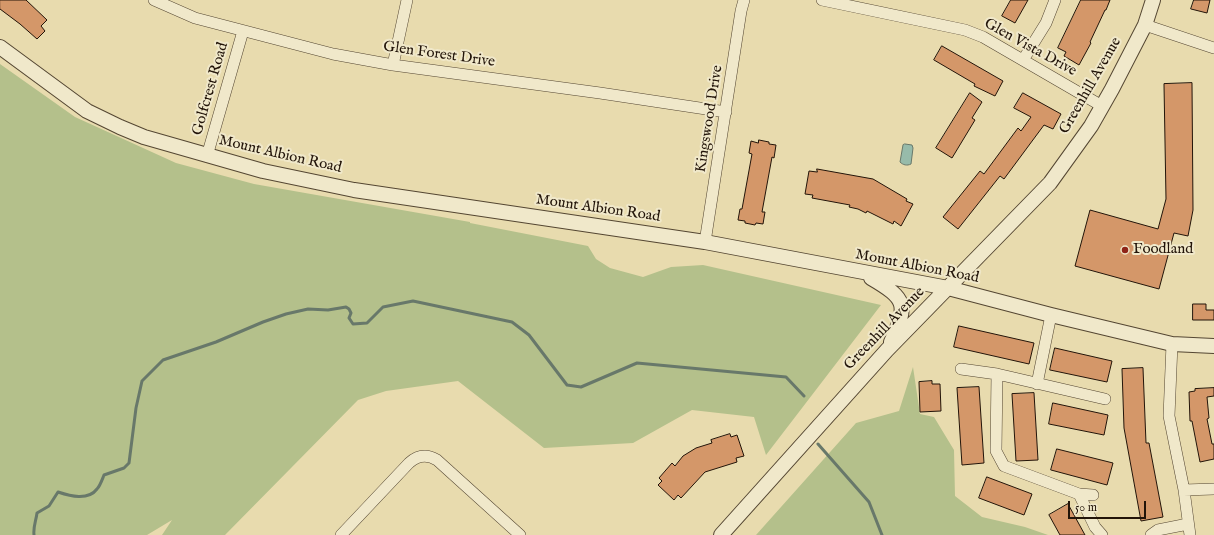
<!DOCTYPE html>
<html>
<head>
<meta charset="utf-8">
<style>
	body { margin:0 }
	#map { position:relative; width:1214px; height:535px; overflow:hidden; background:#e8dbae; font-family:"IM FELL English",serif }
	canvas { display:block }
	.scale { position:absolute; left:1068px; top:501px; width:78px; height:18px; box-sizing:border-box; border:2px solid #221409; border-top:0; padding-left:5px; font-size:12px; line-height:14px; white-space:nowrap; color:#221409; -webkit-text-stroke:3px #f0e8ca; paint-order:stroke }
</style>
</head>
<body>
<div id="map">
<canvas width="1214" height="535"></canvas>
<div class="scale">50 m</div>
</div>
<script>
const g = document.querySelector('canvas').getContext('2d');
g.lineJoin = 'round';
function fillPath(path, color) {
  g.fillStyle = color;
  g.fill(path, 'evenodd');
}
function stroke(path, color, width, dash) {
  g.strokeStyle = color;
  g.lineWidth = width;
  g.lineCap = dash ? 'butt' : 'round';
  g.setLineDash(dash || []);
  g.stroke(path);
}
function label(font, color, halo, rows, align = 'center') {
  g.font = font + ' "IM FELL English",serif';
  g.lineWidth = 4;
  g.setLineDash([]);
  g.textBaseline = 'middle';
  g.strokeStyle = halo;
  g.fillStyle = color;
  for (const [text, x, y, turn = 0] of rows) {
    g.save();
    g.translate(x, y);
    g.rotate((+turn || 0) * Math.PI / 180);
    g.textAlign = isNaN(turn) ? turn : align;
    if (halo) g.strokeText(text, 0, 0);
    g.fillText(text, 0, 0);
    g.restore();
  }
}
fillPath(new Path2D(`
	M0 64 75 117 176 163 254 184 470 222V223L588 246 596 259 610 268 643 277 671 267 703 265 881 305 766 455 754 417 692 410 633 443 544 448 458 381 386 391 358 400 225 535H162L172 520 147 535H0Z
	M913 367 920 414 934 417 954 450 955 496 982 517 1025 527 1048 535H756L856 423 899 411Z`), '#b4c08b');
const water = new Path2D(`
	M905 144 912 145 913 148 911 164C907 166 903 165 900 162L903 145Z`);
fillPath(water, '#97bbaa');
stroke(water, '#68786a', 1);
stroke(new Path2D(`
	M818 444 869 502 882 535
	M34 535C33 527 36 521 37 513L49 506 58 492C70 496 88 501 97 489 100 486 102 480 104 475L124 468 129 463 136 408 142 381 163 360 216 342 263 322 286 314 308 309 328 310 346 307 349 309 351 313 349 318 353 324 367 323 383 307 413 301 512 322 529 335 567 385 581 387 637 363 786 377 804 396`), '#68786a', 3);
const building = new Path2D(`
	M0 0H26L47 20 41 26 45 31 37 39 20 24 0 9Z
	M1011 0H1028L1015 23 1002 16Z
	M1081 0H1110L1106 10H1105L1090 42 1091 43 1079 65 1064 56 1066 52 1058 48Z
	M1194 0H1210L1207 13 1191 9Z
	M942 46 1003 81 995 96 974 86 975 84 934 60Z
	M1192 83 1193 210 1188 236 1174 233 1159 289 1075 266 1090 210 1158 229 1166 199 1164 84Z
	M970 93 982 102 972 118 975 120 952 158 936 148Z
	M1023 93 1061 114 1053 129 1044 125 1004 179 1000 176 958 229 943 217 980 171 984 174 1018 128 1021 131 1031 117 1014 108Z
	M759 140 769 142V144L776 145 774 158 772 157 762 212H765L763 224 756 223 755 225 745 223V221L738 220 740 209H742L752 154 749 153 751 141 758 143Z
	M817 169 873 179 907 199 906 201 913 204 901 226 894 221 893 224 867 211 866 213 858 209 849 207 850 205 812 198 813 195 805 194 809 171 817 172Z
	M1193 304H1206V310H1214V320H1193Z
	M959 326 1034 343 1029 364 954 347Z
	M1055 348 1112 361 1107 382 1050 370Z
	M1143 368 1146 443H1149L1163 517 1141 521 1124 428 1122 369Z
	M932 381V384H940L941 411 920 412 919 382Z
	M979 387 984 463 962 465 957 388Z
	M1214 388V396L1207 397 1209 418 1207 419 1212 444H1214V459L1200 462 1192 421H1190L1189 392 1195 391V389Z
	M1034 393 1038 460 1016 461 1012 394Z
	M1053 403 1108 415 1104 435 1049 424Z
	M730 434 731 437 737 435 744 456 736 458 737 462 705 472 681 498 678 495 674 500 658 485 662 481 659 478 672 463 675 466 683 456 696 448 712 443 711 440Z
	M1057 449 1113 463 1107 485 1051 470Z
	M987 477 1032 494 1024 515 979 498Z
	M1068 504 1085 535H1060L1049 515Z`);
fillPath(building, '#d49769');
stroke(building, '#221409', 1);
const minor = new Path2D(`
	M154 0 195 18 333 54 393 65 600 93 726 112
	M822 0 965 30 983 37 1102 106
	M1145 25 1214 48
	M1023 60 1046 23 1055 0
	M393 65 407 0
	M207 156 243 31
	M705 242 741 11 744 0
	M1172 344 1169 416 1184 490 1190 535
	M961 369 997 374 1105 399
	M997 374 996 451 1004 466 1079 494 1093 495
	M1037 384 1051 315
	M1184 490 1214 489
	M1079 494 1095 527 1102 535
	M341 535 409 463C418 455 427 454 437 460L520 535
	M1151 535 1158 530 1188 524`);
const tertiary = new Path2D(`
	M0 47 87 111 120 127 144 137 263 171 354 190 705 242 948 288 1051 315 1172 344 1214 346
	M871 278C907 299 908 305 891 342
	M721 535 887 350 1050 183 1091 126 1112 89 1145 25 1153 0`);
stroke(minor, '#544632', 12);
stroke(tertiary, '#544632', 16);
stroke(minor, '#f0e8ca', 11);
stroke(tertiary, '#f0e8ca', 14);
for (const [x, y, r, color] of [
	[1125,250,4,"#8f2418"]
]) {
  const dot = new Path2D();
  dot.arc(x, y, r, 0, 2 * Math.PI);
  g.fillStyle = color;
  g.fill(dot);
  stroke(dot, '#f0e8ca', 1.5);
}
label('15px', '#221409', '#f0e8ca', [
	["Glen Vista Drive",1030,48,29],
	["Glen Forest Drive",439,55,8],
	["Greenhill Avenue",1091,86,-60],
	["Golfcrest Road",211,89,-74],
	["Kingswood Drive",710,119,-81],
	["Mount Albion Road",280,155,13],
	["Mount Albion Road",598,209,8],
	["Mount Albion Road",917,267,11],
	["Greenhill Avenue",885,329,-46]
]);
label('15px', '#221409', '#f0e8ca', [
	["Foodland",1133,250]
], 'left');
</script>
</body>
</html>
